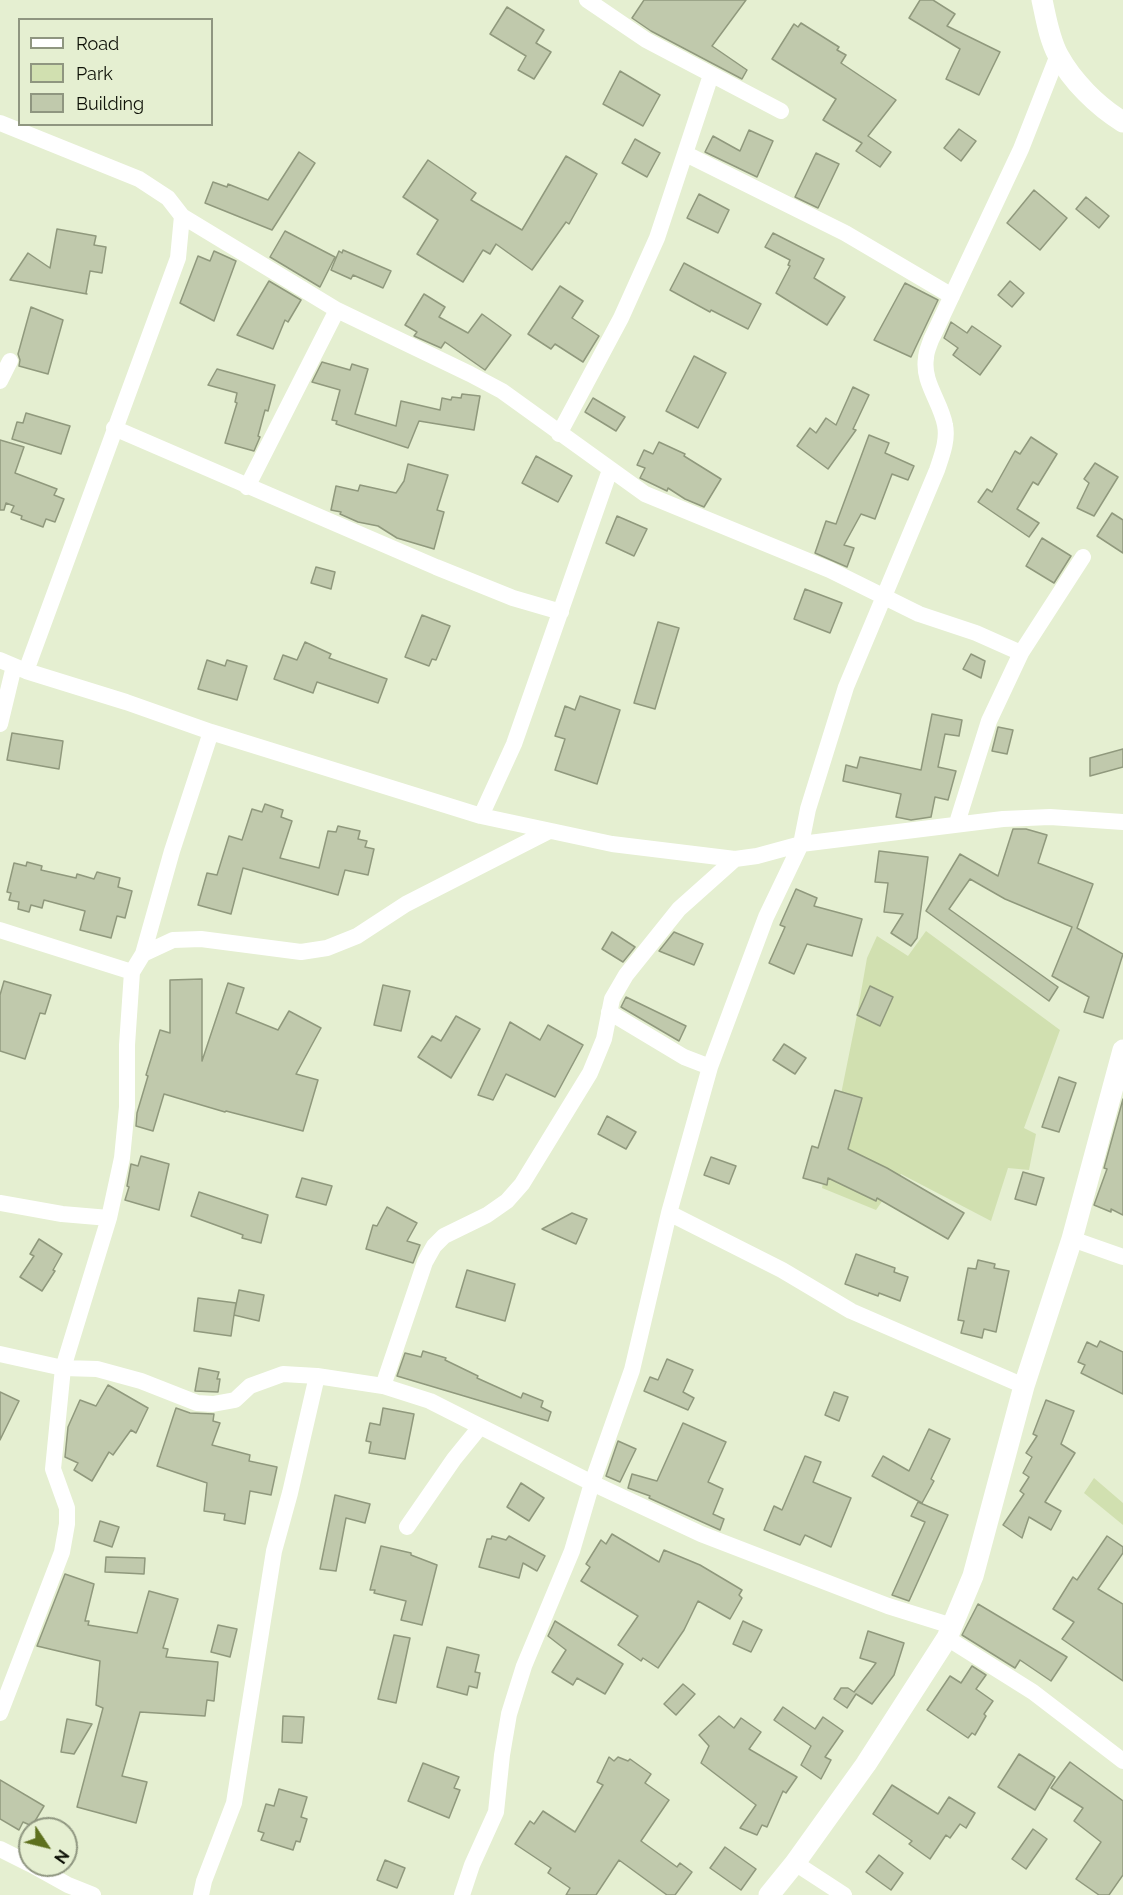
<!DOCTYPE html>
<html>
<head>
<meta charset="utf-8">
<style>
	body { margin:0 }
	#map { position:relative; width:1123px; height:1895px; overflow:hidden; background:#e5efd1; font-family:Raleway,sans-serif }
	canvas { display:block }
	.legend { position:absolute; left:18px; top:18px; width:195px; height:108px; box-sizing:border-box; background:#e5efd1; border:2px solid #8f9680; margin:0; padding:8px 10px; list-style:none; font-size:18px; color:#0e1107 }
	.legend li { display:flex; align-items:center; gap:12px; height:30px }
	.legend b { width:30px; border:2px solid #8f9680 }
	.north { position:absolute; left:18px; top:1817px; width:60px; height:60px; box-sizing:border-box; background:#e5efd1; border:2px solid #8f9680; border-radius:50%; rotate:125deg; font-size:16px; font-weight:700; line-height:24px; text-align:center; color:#0e1107 }
	.north::after { content:''; display:block; margin:auto; width:21px; height:27px; background:#5d701e; clip-path:polygon(50% 0,100% 100%,50% 72%,0 100%) }
</style>
</head>
<body>
<div id="map">
<canvas width="1123" height="1895"></canvas>
<ul class="legend">
<li><b style="height:8px;background:#fff"></b>Road</li>
<li><b style="height:16px;background:#d1e0b0"></b>Park</li>
<li><b style="height:16px;background:#c0c9ac"></b>Building</li>
</ul>
<div class="north">N</div>
</div>
<script>
const g = document.querySelector('canvas').getContext('2d');
g.lineJoin = 'round';
function fillPath(path, color) {
  g.fillStyle = color;
  g.fill(path, 'evenodd');
}
function stroke(path, color, width, dash) {
  g.strokeStyle = color;
  g.lineWidth = width;
  g.lineCap = dash ? 'butt' : 'round';
  g.setLineDash(dash || []);
  g.stroke(path);
}
fillPath(new Path2D(`
	M926 931 1060 1030 1024 1128 1036 1134 1029 1170 1008 1168 991 1221 901 1174 876 1210 822 1188 857 1015 867 958 877 936 908 956Z
	M1094 1478 1123 1503V1525L1084 1493Z`), '#d1e0b0');
const building = new Path2D(`
	M644 0H746L712 46 747 70 742 79 651 31 632 18Z
	M920 0H933L955 14 947 26 1000 52 979 95 946 79 960 49 909 18Z
	M507 7 544 30 536 43 551 52 534 79 518 70 526 56 490 34Z
	M801 23 839 47 837 50 846 55 841 63 896 100 868 136 891 152 880 167 856 151 862 143 823 120 836 99 772 59 794 24 798 27Z
	M620 71 660 95 643 126 603 104Z
	M959 129 976 141 961 161 944 148Z
	M749 130 773 141 757 177 705 152 713 136 740 151Z
	M635 139 660 153 647 177 622 163Z
	M299 152 315 163 272 230 205 203 213 182 227 187 228 184 268 200Z
	M816 153 839 164 818 208 795 197Z
	M566 156 597 174 569 224 566 222 532 270 496 244 490 254 483 250 463 282 417 254 438 220 403 197 428 160 476 193 471 200 522 230Z
	M1034 190 1067 218 1040 250 1007 223Z
	M699 194 729 210 718 233 687 218Z
	M1086 197 1109 216 1099 228 1076 209Z
	M57 229 96 236 94 245 106 247 102 273 90 271 86 293 87 294 10 280 28 253 50 268Z
	M285 231 335 257 320 287 270 257Z
	M773 233 824 259 814 278 845 297 827 325 776 293 790 266 788 265 790 260 765 247Z
	M343 250 391 271 383 288 353 275 351 279 331 270 339 251 342 253Z
	M214 251 236 261 214 321 180 303 198 256 210 261Z
	M684 263 761 304 748 329 711 310 710 312 670 290Z
	M269 281 301 300 288 322 285 320 273 349 237 335Z
	M1010 281 1024 293 1012 307 998 295Z
	M905 283 938 300 911 357 874 340Z
	M560 286 583 301 572 318 599 336 583 362 555 344 551 349 528 334Z
	M424 294 445 307 439 317 468 333 482 314 511 335 485 370 445 342 441 348 414 336 417 332 405 325Z
	M31 307 63 320 48 374 19 366 20 360 18 354Z
	M951 322 967 333 972 326 1001 346 980 375 953 355 958 348 944 338Z
	M694 356 726 373 698 428 666 411Z
	M322 362 350 370 352 364 368 369 355 414 396 426 401 401 440 410 442 398 451 400 452 397 461 398 462 394 480 396 474 430 419 421 408 448 336 424 337 421 332 420 340 390 312 382Z
	M217 369 275 385 268 411 265 410 258 436 260 437 254 451 225 443 237 403 235 402 237 393 208 385Z
	M853 387 869 395 853 429 856 430 828 469 797 446 810 428 816 433 826 418 836 425Z
	M593 398 625 417 616 431 585 412Z
	M26 413 70 426 61 454 12 439 17 422 23 423Z
	M869 435 889 443 885 453 914 466 908 480 892 474 875 519 861 514 844 545 854 548 847 567 815 553 826 521 836 524Z
	M1031 437 1057 454 1038 485 1033 482 1017 509 1039 523 1029 537 978 502 987 489 992 492 1015 451 1020 454Z
	M0 440 24 447 15 473 57 489 54 495 64 499 55 522 46 519 43 527 21 519 22 516 11 512 14 506 6 503 4 510H0Z
	M659 442 685 454 684 456 721 479 704 507 685 499 668 488 667 491 640 478 645 468 637 465 644 450 653 454Z
	M536 456 572 476 558 502 522 483Z
	M1095 463 1118 477 1094 516 1077 508 1089 483 1084 479Z
	M408 464 448 475 437 510 444 512 434 549 397 538 378 526 358 522 340 514 341 512 331 510 336 486 358 491 360 485 396 493 404 481Z
	M1112 513 1123 520V553L1097 536Z
	M617 516 647 529 634 556 606 543Z
	M1042 538 1071 556 1054 583 1026 566Z
	M316 567 335 572 331 589 311 583Z
	M805 589 842 603 830 633 794 619Z
	M422 615 450 626 436 660 432 659 429 666 405 657Z
	M658 622 679 628 655 709 634 703Z
	M305 642 331 654 329 658 387 679 378 703 317 682 313 693 274 679 283 655 297 660Z
	M971 654 985 661 981 678 963 669Z
	M207 660 225 666 227 660 247 666 237 700 198 689Z
	M580 696 620 710 597 784 555 770 565 739 555 736 565 706 575 710Z
	M932 714 962 720 959 736 945 734 938 767 956 771 948 800 935 797 931 817 911 820 896 817 901 794 843 781 846 765 857 768 860 757 921 770Z
	M998 727 1013 730 1007 754 992 751Z
	M12 733 63 741 59 769 7 760Z
	M1123 749V767L1090 776V758Z
	M265 804 283 810 281 817 292 821 280 858 319 868 328 831 336 832 338 826 360 831 358 839 367 841 365 847 374 849 368 875 345 870 338 895 243 868 231 914 198 905 207 873 217 875 229 836 242 840 252 809 262 812Z
	M1013 829H1026L1047 835 1038 863 1093 884 1077 928 1123 954 1103 1018 1084 1012 1089 997 1052 976 1072 927 1005 899 970 879 949 909 1058 987 1049 1001 926 911 960 854 998 876Z
	M879 851 928 857 917 938 911 946 891 933 903 914 884 912 888 883 875 882Z
	M27 862 42 866 41 870 76 878 77 874 94 879 97 872 120 878 118 887 132 891 125 918 117 916 111 938 80 930 85 911 44 900 42 908 31 905 29 912 18 909 19 902 9 900 11 893 7 892 14 863 26 866Z
	M796 889 817 898 814 906 862 919 852 956 807 944 794 974 769 963 785 927 780 925Z
	M612 932 635 947 623 962 602 949Z
	M674 932 703 944 694 965 659 951Z
	M202 979V1061L228 983 244 988 236 1013 278 1030 289 1011 321 1028 296 1074 318 1080 303 1131 226 1111 225 1112 164 1094 153 1131 136 1126 137 1113 148 1076 146 1075 160 1030 170 1033V980Z
	M4 981 51 995 45 1014 40 1013 25 1059 0 1051V995Z
	M383 985 410 991 401 1031 374 1025Z
	M870 986 893 997 880 1026 857 1015Z
	M626 997 686 1026 679 1041 621 1007Z
	M456 1016 480 1029 451 1078 418 1057 432 1036 441 1041Z
	M510 1022 540 1040 548 1025 583 1045 555 1097 506 1074 493 1100 478 1095Z
	M784 1044 806 1058 795 1074 773 1060Z
	M1059 1077 1076 1083 1059 1132 1042 1127Z
	M835 1090 862 1098 848 1149 887 1168 964 1213 948 1239 877 1198 876 1201 828 1178 827 1185 803 1178 812 1146 818 1148Z
	M1123 1099V1215L1111 1209V1212L1094 1205 1107 1169 1104 1168Z
	M607 1116 636 1132 626 1149 598 1134Z
	M141 1156 169 1164 159 1210 125 1200 129 1187 127 1186 131 1164 138 1166Z
	M711 1157 736 1166 729 1184 704 1175Z
	M1023 1172 1044 1178 1036 1205 1015 1199Z
	M302 1178 332 1186 326 1205 296 1197Z
	M199 1192 268 1215 261 1243 242 1238 243 1235 191 1216Z
	M387 1207 417 1223 407 1241 420 1245 413 1263 366 1249 373 1225 377 1226Z
	M572 1213 587 1219 576 1244 542 1229Z
	M39 1239 62 1254 53 1270 55 1271 42 1291 20 1277 34 1256 30 1254Z
	M856 1254 895 1268 894 1272 908 1277 900 1301 879 1293 878 1296 845 1284Z
	M978 1260 995 1264 994 1268 1009 1271 996 1332 984 1329 982 1338 961 1333 964 1321 958 1320 968 1268 976 1269Z
	M467 1270 515 1284 505 1321 456 1307Z
	M239 1290 264 1295 259 1321 234 1315 231 1336 194 1331 198 1298 236 1303 234 1315Z
	M1100 1341 1123 1352V1394L1081 1373 1085 1365 1078 1362 1087 1342 1097 1347Z
	M423 1351 446 1358 445 1360 478 1376 477 1378 521 1398 523 1393 543 1401 541 1407 551 1412 548 1421 397 1376 405 1353 421 1357Z
	M667 1359 693 1370 683 1392 694 1398 688 1410 644 1391 650 1377 658 1380Z
	M199 1368 219 1372 217 1379H220L218 1392 195 1391Z
	M108 1385 148 1408 136 1433 131 1430 113 1455 109 1452 92 1481 74 1470 78 1463 65 1457 68 1427 80 1400 96 1406Z
	M0 1392 19 1401 0 1440Z
	M834 1392 848 1397 839 1421 825 1415Z
	M1046 1400 1074 1411 1061 1444 1075 1453 1045 1502 1061 1511 1051 1530 1029 1517 1022 1538 1003 1525 1024 1494 1020 1491 1029 1477 1023 1473 1032 1457 1026 1453 1037 1436 1033 1434Z
	M176 1408 190 1413 214 1414 213 1421 220 1423 212 1445 250 1455 249 1461 277 1467 271 1495 250 1491 245 1524 224 1520 225 1514 204 1511 207 1483 157 1466Z
	M383 1408 414 1414 405 1459 369 1453 371 1442 366 1441 370 1423 380 1425Z
	M683 1423 726 1442 708 1482 723 1489 713 1514 724 1519 720 1530 649 1498 650 1496 628 1488 632 1474 657 1481Z
	M929 1429 950 1439 931 1479 934 1481 922 1503 872 1476 883 1456 909 1471Z
	M618 1441 636 1449 620 1482 606 1476Z
	M805 1456 821 1462 813 1482 851 1498 831 1547 805 1535 800 1545 764 1530 774 1506 782 1510Z
	M521 1483 544 1498 529 1521 507 1507Z
	M335 1495 370 1504 365 1523 346 1518 336 1571 320 1569Z
	M918 1502 948 1515 909 1601 892 1595 925 1522 911 1516Z
	M100 1521 119 1527 112 1547 94 1541Z
	M612 1534 659 1562 664 1550 700 1565 742 1590 739 1595 742 1598 730 1619 698 1601 684 1630 658 1668 643 1658 641 1661 618 1645 638 1616 581 1581 590 1567 586 1564 601 1540 606 1544Z
	M492 1536 506 1540 509 1536 545 1556 537 1571 523 1563 519 1578 479 1567 487 1539H491Z
	M1107 1536 1123 1547V1553L1098 1589 1123 1604V1681L1062 1639 1074 1622 1053 1609 1073 1577 1077 1580Z
	M381 1546 411 1553V1555L437 1565 422 1625 401 1620 406 1601 374 1593 375 1590H370Z
	M106 1557 145 1558 144 1574 105 1572Z
	M65 1574 94 1584 85 1621H89L88 1625 137 1633 149 1591 178 1599 163 1648 168 1649 166 1657 218 1662 214 1701 207 1700 205 1716 140 1712 122 1776 147 1782 136 1823 77 1807 103 1708 96 1705 100 1661 37 1646Z
	M978 1604 1067 1657 1051 1681 1020 1660 1015 1668 962 1635Z
	M555 1621 623 1664 605 1694 577 1678 573 1685 552 1672 566 1650 548 1636Z
	M743 1621 762 1630 751 1652 733 1644Z
	M218 1625 237 1629 230 1657 211 1652Z
	M868 1631 904 1643 894 1675 872 1704 856 1694 847 1708 834 1699 841 1688H848L854 1692 876 1663 860 1658Z
	M394 1635 410 1638 396 1703 378 1699Z
	M447 1647 479 1655 475 1672 480 1673 477 1688 469 1686 467 1695 437 1687Z
	M972 1666 986 1675 976 1689 993 1701 984 1714 986 1716 975 1735 972 1733 968 1738 927 1710 950 1676 961 1683Z
	M683 1684 695 1694 676 1715 664 1704Z
	M783 1707 815 1729 823 1717 843 1731 825 1757 831 1760 821 1779 801 1765 811 1746 774 1720Z
	M283 1716 304 1717 302 1743 282 1742Z
	M719 1716 734 1728 741 1718 761 1732 749 1749 797 1777 786 1793 783 1791 767 1827 762 1825 757 1835 740 1828 756 1805 701 1763 709 1746 699 1735Z
	M67 1719 92 1724 74 1754 61 1752Z
	M1019 1754 1055 1777 1035 1810 998 1787Z
	M609 1757 614 1761 618 1757 628 1761 630 1759 651 1774 645 1783 669 1800 641 1841 677 1867 680 1863 692 1872 675 1895H667L619 1860 596 1895H566L570 1888 548 1873 551 1868 515 1844 530 1821 534 1824 543 1811 575 1832 603 1785 597 1782Z
	M1070 1762 1123 1801V1875L1109 1895H1099L1076 1879 1101 1842 1074 1821 1083 1808 1051 1788Z
	M423 1763 459 1777 454 1788 460 1790 449 1818 408 1801Z
	M0 1780 44 1806 32 1826 23 1822 19 1830 0 1819Z
	M892 1785 938 1814 949 1797 975 1813 966 1828 960 1824 950 1838 946 1835 930 1859 909 1844 912 1841 873 1814Z
	M279 1789 307 1797 301 1817 307 1819 300 1842 296 1841 293 1850 261 1840 264 1833 258 1831 266 1804 274 1806Z
	M1033 1829 1047 1839 1026 1869 1012 1859Z
	M725 1847 756 1869 741 1890 710 1868Z
	M879 1855 903 1873 891 1890 866 1872Z
	M385 1860 405 1868 397 1888 377 1880Z`);
fillPath(building, '#c0c9ac');
stroke(building, '#90997d', 1.5);
stroke(new Path2D(`
	M587 0 646 40 781 111
	M0 123 139 179 168 198 182 216 337 310 470 374 502 391 645 494 830 570 919 614 976 633 1021 653
	M686 154 845 233 952 296
	M0 381 10 361
	M114 428 436 567 513 598 561 612
	M559 434 621 318 657 238 711 75
	M247 487 337 310
	M0 660 26 671 126 702 211 732 481 816 612 844 735 859 757 856 801 844 1003 819 1050 817 1123 822
	M26 671 178 258 182 216
	M0 724 14 666
	M481 816 514 744 610 470
	M957 823 989 721 1021 653 1083 557
	M0 930 132 972
	M143 954 172 851 211 732
	M609 1012 684 1057 710 1067
	M0 1203 62 1214 109 1218
	M669 1213 782 1270 851 1311 1024 1386
	M1072 1239 1123 1257
	M0 1354 63 1368 97 1369 141 1381 197 1403 213 1404 235 1400 250 1386 283 1374 317 1376 383 1386 430 1401 592 1483 701 1534 888 1606 952 1626
	M383 1386 425 1262 434 1246 444 1236 487 1215 507 1201 522 1184 590 1073 604 1039 612 999 626 975 679 909 735 859
	M407 1527 454 1459 480 1427
	M947 1638 1033 1692 1123 1761
	M0 1713 62 1552 67 1524V1508L53 1469 63 1368 109 1218 122 1158 127 1107V1045L132 972 143 954 173 940 201 939 301 952 327 948 357 936 406 904 549 831
	M0 1849 30 1864
	M795 1863 844 1895
	M32 1865 68 1885 93 1895
	M201 1895 204 1881 234 1803 274 1551 290 1493 317 1376
	M462 1895 472 1865 496 1812 502 1755 509 1714 524 1666 572 1551 592 1483 632 1370 669 1213 710 1067 766 917 801 844 808 809 846 687 937 470C942 455 948 440 945 425 941 402 922 382 926 358 926 352 929 346 931 340L1021 149 1058 55`), '#fff', 16);
stroke(new Path2D(`
	M1042 0C1046 18 1049 38 1058 55 1072 81 1097 106 1123 122
	M769 1895 795 1863 866 1764 947 1638 973 1576 1024 1386 1072 1239 1123 1050`), '#fff', 21);
</script>
</body>
</html>
